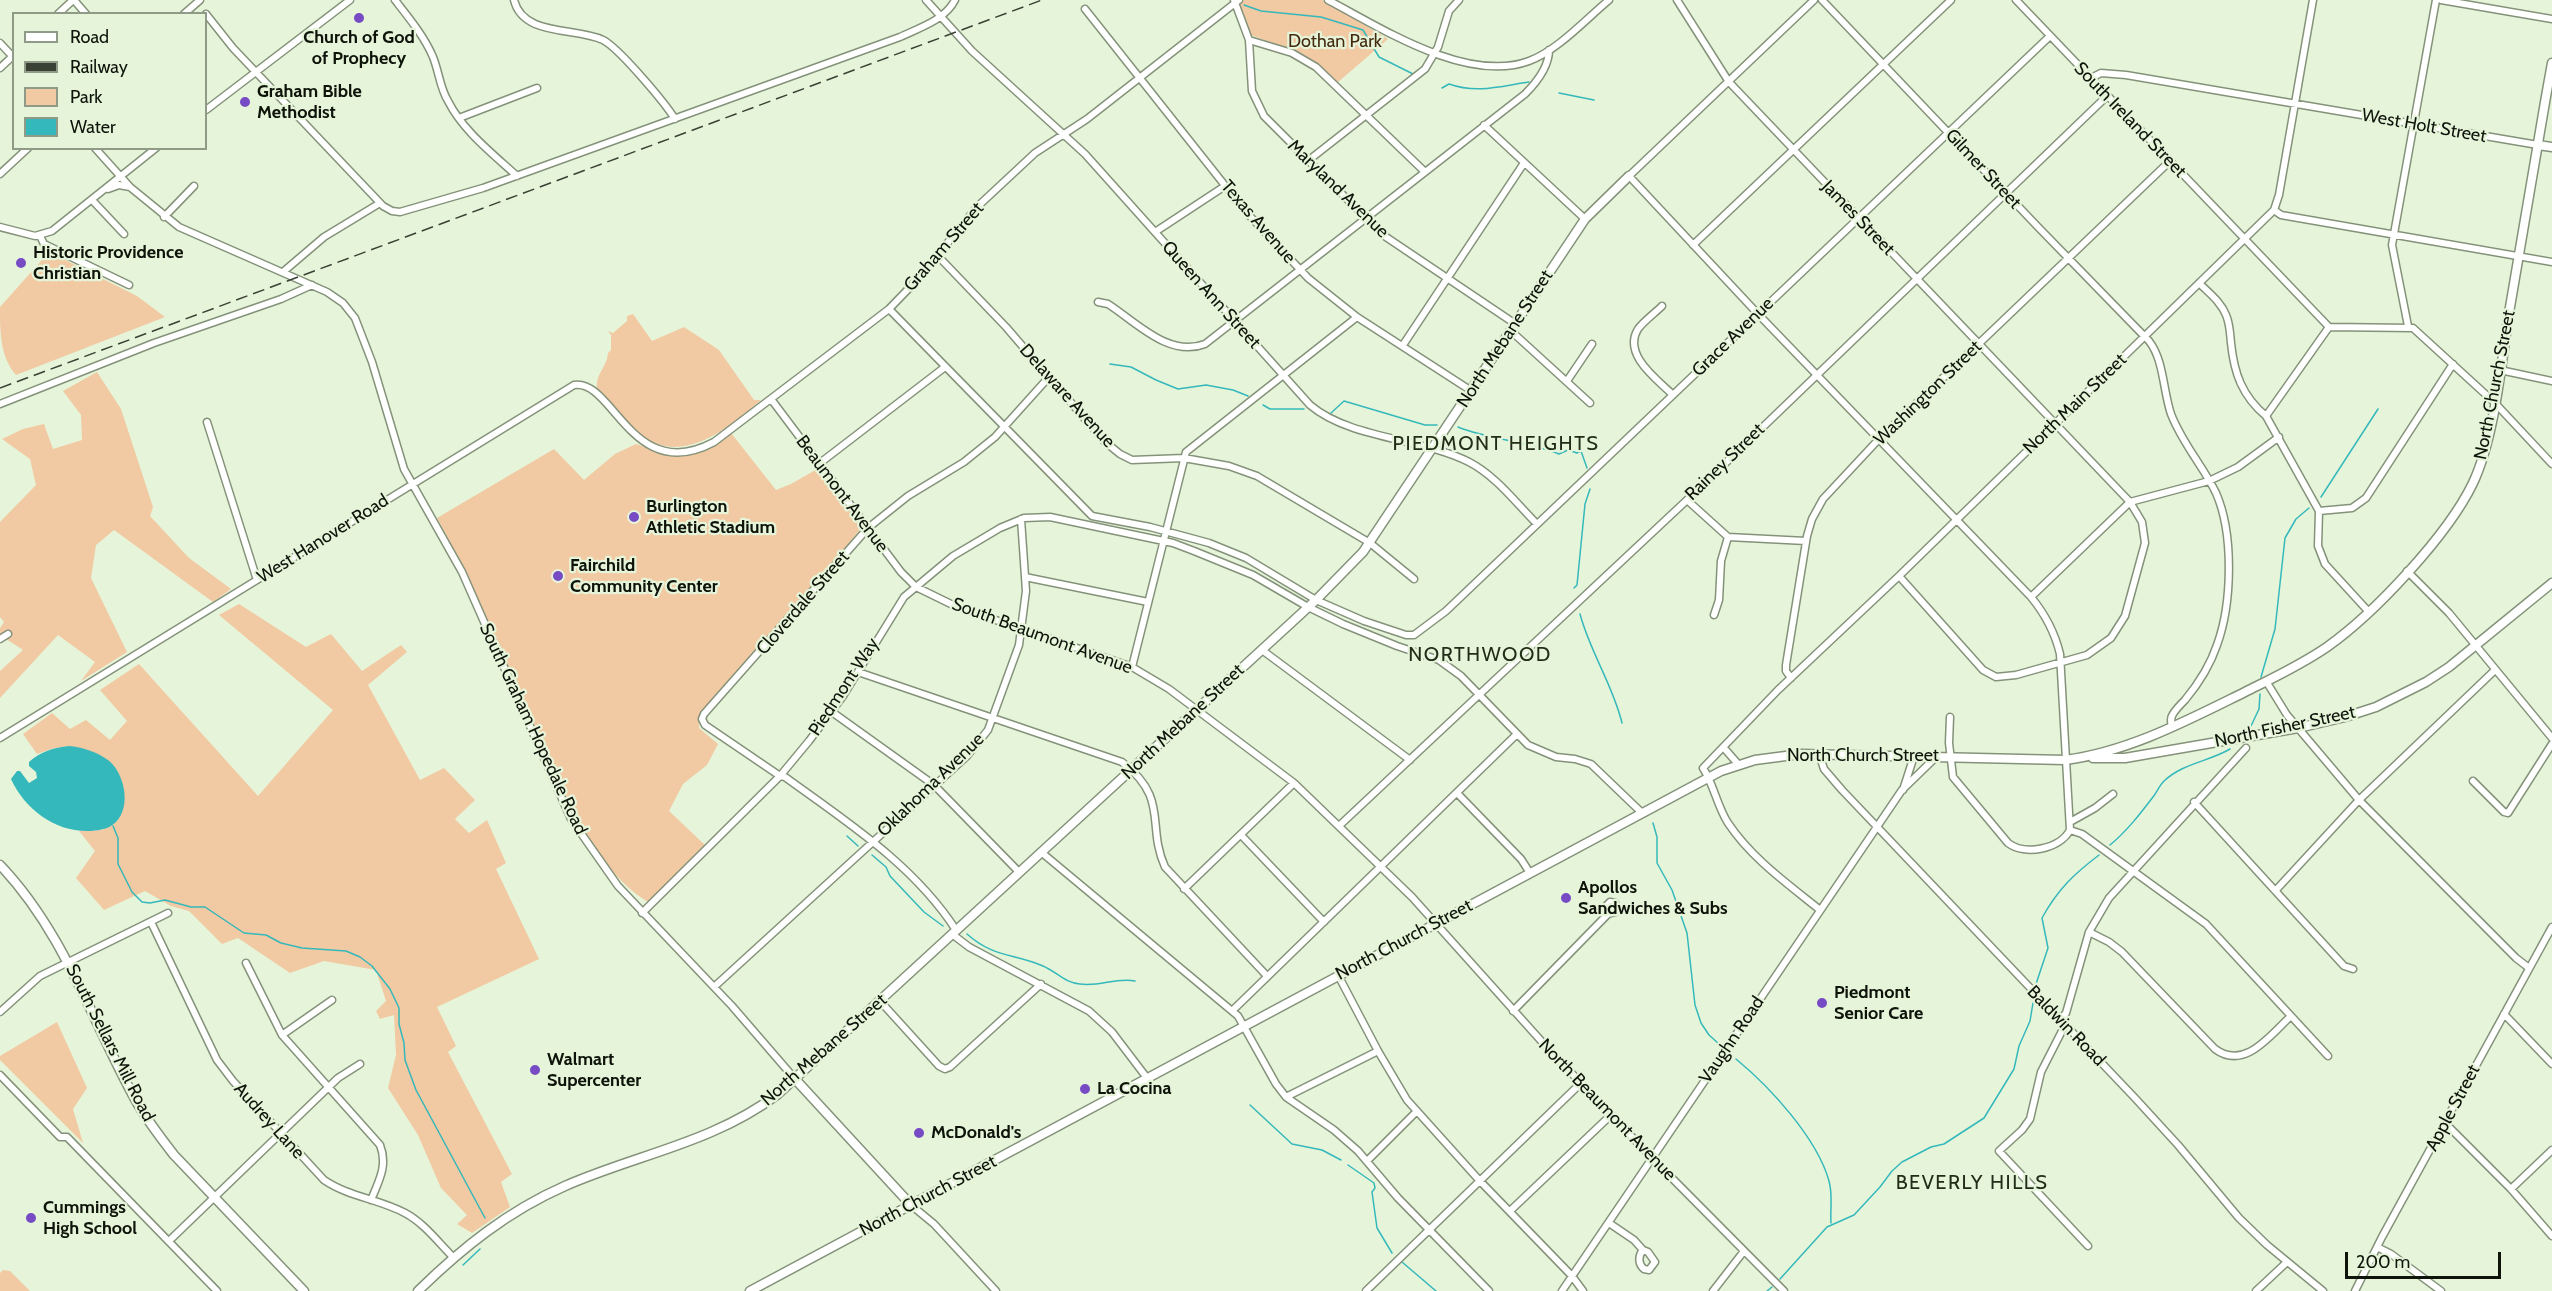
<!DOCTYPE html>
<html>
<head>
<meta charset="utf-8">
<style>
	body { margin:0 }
	#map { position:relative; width:2552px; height:1291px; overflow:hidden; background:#e6f5da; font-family:Cabin,sans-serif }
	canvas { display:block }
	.legend { position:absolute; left:12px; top:12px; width:195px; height:138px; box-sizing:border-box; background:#e6f5da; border:2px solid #909b87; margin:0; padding:8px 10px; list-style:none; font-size:18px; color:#0f140b }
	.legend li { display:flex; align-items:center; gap:12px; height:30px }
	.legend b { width:30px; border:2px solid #909b87 }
	.scale { position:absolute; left:2345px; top:1252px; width:156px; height:27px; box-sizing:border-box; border:3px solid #0f140b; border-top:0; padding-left:8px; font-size:18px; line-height:21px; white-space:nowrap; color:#0f140b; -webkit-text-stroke:4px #e6f5da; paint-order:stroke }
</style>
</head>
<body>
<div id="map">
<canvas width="2552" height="1291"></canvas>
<ul class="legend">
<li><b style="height:8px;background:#fff"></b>Road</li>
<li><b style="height:8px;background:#3a4134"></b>Railway</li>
<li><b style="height:16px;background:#f1c9a2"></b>Park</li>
<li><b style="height:16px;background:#35b8bb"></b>Water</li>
</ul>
<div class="scale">200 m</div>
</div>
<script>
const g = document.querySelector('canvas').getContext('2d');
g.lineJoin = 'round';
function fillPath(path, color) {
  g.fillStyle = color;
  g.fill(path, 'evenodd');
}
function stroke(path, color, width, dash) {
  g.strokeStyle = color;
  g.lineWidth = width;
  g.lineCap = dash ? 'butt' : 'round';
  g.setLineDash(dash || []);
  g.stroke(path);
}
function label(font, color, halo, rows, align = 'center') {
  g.font = font + ' Cabin,sans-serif';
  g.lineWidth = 4.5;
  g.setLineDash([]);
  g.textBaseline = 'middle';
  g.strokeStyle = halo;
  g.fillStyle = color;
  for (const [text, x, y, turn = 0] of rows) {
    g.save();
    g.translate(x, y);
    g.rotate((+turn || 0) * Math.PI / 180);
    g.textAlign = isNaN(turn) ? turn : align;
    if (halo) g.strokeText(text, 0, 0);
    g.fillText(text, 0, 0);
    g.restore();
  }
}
fillPath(new Path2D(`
	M1245 0H1322L1388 39 1337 83 1318 67 1291 50 1251 35 1239 8 1240 2Z
	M49 252 137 296 165 317 16 375C0 357 0 331 0 307Z
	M633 314 652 341 684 327 719 350 754 400H761C727 429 680 469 637 432 622 420 610 402 597 388 596 373 607 367 608 353L611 350V335L608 331 613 333 627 321V316Z
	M97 372 121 409 153 507 150 516 189 558 231 589 213 602 114 530 96 545 91 578 127 652 81 681 95 662 58 635 0 698V671L23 650 0 635V628L4 622 0 617V522L36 485 30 459 2 439 23 429 44 424 53 449 82 440 81 415 63 391Z
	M731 433 776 490 791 484 819 468 861 522 862 527 834 562 700 716 699 728 718 744 707 765 683 784 669 811 706 846 648 902C576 858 530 718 496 642 478 600 459 558 437 518L554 449 584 480 615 454 636 444C645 446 654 451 663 454 690 459 710 449 731 433Z
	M239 604 306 647 331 634 362 671 401 645 407 652 368 685 420 780 444 768 475 800 455 819 469 833 487 820 506 863 496 869 539 959 437 1007 456 1046 448 1052 512 1174 501 1182 510 1207 472 1233 457 1224 467 1215 441 1188 418 1135 388 1088 396 1055 394 1015 380 1019 376 1011 386 1001 376 970 324 961 290 973 238 938 222 944 189 911 171 906 145 891 104 910 76 878 95 851 79 831 102 830 118 820 69 746 51 749 37 754 23 734 52 713 70 729 86 720 110 740 127 721 100 690 139 664 258 796 333 710 219 615Z
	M57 1022 87 1088 73 1109 83 1143 0 1060V1056Z
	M3 1270 10 1271 30 1291H0V1273Z`), '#f1c9a2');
fillPath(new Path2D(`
	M69 746C82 747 97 752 108 760 124 772 132 806 116 822 109 829 101 830 91 831 57 833 25 810 11 779L17 771H20L29 783 37 778 36 772 29 766V762C41 751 53 748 69 746Z`), '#35b8bb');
stroke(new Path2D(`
	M1244 5 1261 11 1321 17 1363 30 1379 57 1413 74
	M1442 88 1449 84C1477 94 1501 86 1529 82
	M1559 93 1594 100
	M1110 364 1131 367 1156 380 1178 389 1206 385 1233 390 1248 396
	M1263 405 1270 409H1304
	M1331 413 1344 401 1425 425H1437
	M1458 427C1490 440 1527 441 1559 454L1568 450 1577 453 1581 451 1587 468
	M2321 497 2378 409
	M1574 588 1577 585 1585 504 1590 489
	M1580 614C1590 652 1613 685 1622 723
	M2261 677 2275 629 2285 538 2296 519 2309 508
	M2251 726 2259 709 2260 694
	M1653 823 1657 837V863L1672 890 1687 933 1695 1005 1701 1023 1709 1035 1719 1044
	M113 826 118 838V864L132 892 142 902 150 903 165 900 191 907H205L244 933 266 935 281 943 302 948 346 951 360 957 372 966 390 989 399 1008V1024L404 1043 405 1060 416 1090 485 1218
	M847 836 858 846
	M2110 845C2127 831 2140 814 2153 797 2157 792 2159 786 2164 781 2183 763 2208 762 2230 749
	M872 855 886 867 890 876 924 912 943 926
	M967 934C994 958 1013 953 1043 966 1057 972 1065 983 1080 984 1100 987 1116 977 1135 981
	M2036 984 2048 948 2042 918C2058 889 2074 874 2099 855
	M1736 1059C1770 1087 1817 1138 1829 1181 1833 1195 1830 1209 1831 1223
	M1250 1105 1292 1144 1322 1150 1341 1160
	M1348 1165 1374 1183 1375 1188 1372 1192 1377 1228 1392 1253
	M1402 1262 1436 1291
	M463 1265 480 1249
	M1780 1279 1827 1227 1854 1215 1880 1187 1892 1171 1902 1162 1931 1147 1944 1144 1984 1118 2014 1069 2019 1046 2030 1021 2033 1003
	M1767 1291 1772 1287`), '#35b8bb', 1.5);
const minor = new Path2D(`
	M74 0 86 14
	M395 0C409 18 424 36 433 57 439 72 440 88 448 101 463 131 493 154 517 176
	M514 0C523 37 576 27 603 40 619 48 665 103 675 119
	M926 0 972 51 1085 154 1310 405C1350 439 1422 438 1469 462 1496 476 1516 503 1537 524
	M1234 0 1249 40 1252 91 1264 116 1383 235 1514 323
	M1328 0C1381 28 1467 84 1529 61 1557 51 1586 19 1609 0
	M1677 0 1729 82 2130 502 2142 522 2145 543 2125 616 2111 638 2087 655 2016 675 1996 677 1983 670 1899 576
	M1814 0 1629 176 1758 314 2031 597C2045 614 2055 633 2060 654L2070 830
	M1822 0 2038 227 2149 341C2164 360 2163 391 2171 414 2182 443 2203 466 2216 493 2234 534 2232 604 2217 645 2210 666 2199 683 2185 700 2181 704 2176 709 2173 714 2170 718 2171 722 2172 727
	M2016 0 2329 327 2413 328 2494 402 2552 464
	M2441 0 2552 19
	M1085 9 1246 212 1308 278 1357 317 1470 390
	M58 14 73 0
	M184 14 200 0
	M206 14 233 48 383 206 392 211 400 212 483 188 900 37C919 28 945 20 955 0
	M1249 40 1292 53 1316 67 1424 171
	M0 43 14 58
	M0 68 14 55
	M2091 78 2101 73 2126 75 2538 145
	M206 110 350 0
	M459 118 537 88
	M1484 125 1585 219
	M95 148 130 187 179 227 327 292 343 303 355 318 372 362 404 469 462 572 571 819 618 886 732 1006 795 1079
	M1309 160 1425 69 1438 47 1449 11 1459 0
	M0 174 28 148
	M108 189 119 185 130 187
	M92 200 124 234
	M2274 210 2281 215 2552 262
	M164 217 194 186
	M0 227 35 236 52 231 156 148
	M1155 232 1225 186
	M40 236 44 244 129 285
	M1693 245 1951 0
	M937 255 1006 327 1104 441 1120 454 1132 460 1184 458 1229 466 1257 476 1370 543 1414 579
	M283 272 324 237 380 203
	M2199 283C2209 293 2221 302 2226 315 2230 324 2230 334 2231 343 2234 373 2242 396 2266 416L2319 511 2318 546 2325 564 2368 611
	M1098 302 1108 304C1136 322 1169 358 1205 344L1525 94C1537 82 1549 67 1549 50
	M1662 306C1655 313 1644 321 1638 329 1622 355 1658 380 1673 395
	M889 309 1092 516 1150 527 1209 543 1246 558 1316 600 1364 621 1406 635H1414
	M2408 326 2392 245 2436 0
	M1511 331 1590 403
	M1403 345 1524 163
	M2500 370 2552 381
	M1567 381 1592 344
	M771 399 901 572 916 587 955 606 1132 667 1169 689 1294 783 1412 897 1543 1043 1652 1158 1784 1291
	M0 404 154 343 281 299 312 285
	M2266 416 2329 327
	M207 422 257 580
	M820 463 945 367
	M1687 500 1728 537 1806 541
	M2319 511 2352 508 2366 498 2453 364
	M2407 571 2449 613 2552 738
	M1025 577 1148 602
	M2031 597 2130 502 2209 481 2238 467 2279 437
	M1714 615 1719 600 1721 561 1728 537
	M1414 635 1446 611 2050 36
	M0 639 8 634
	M1262 650 1410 760
	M1132 667 1186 452 1357 317
	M858 672 1122 762C1170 799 1146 825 1165 867L1267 976
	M1791 678 1786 671V665L1807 536 1812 519 1823 499 1879 439 2170 161
	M2266 681 2287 715 2359 800 2516 958 2529 968
	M832 712 934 785 1019 872
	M1950 717 1949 743 1953 777 2008 843C2025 856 2060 849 2070 830
	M0 738 574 385C613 378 632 486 714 442L889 309 917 280 977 207 1035 153 1087 119 1239 0
	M1724 748 1738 764
	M1819 754 1824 769 1842 790 2134 1097 2178 1145 2239 1218 2267 1245 2323 1291
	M2473 781 2504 812 2508 813 2552 744
	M1903 790 1914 756
	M1457 793 1521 859 1530 873
	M2194 802 2344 966 2353 969
	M2070 822 2095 808 2113 794
	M1340 825 1687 500 2107 96
	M2070 830 2082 834 2206 924 2328 1056
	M1241 835 1324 922
	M1041 852 1238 1016 1276 1084 1286 1097 1334 1130 1358 1151 1398 1198 1489 1291
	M1184 889 1294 783
	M2276 890 2359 800 2495 670
	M1820 910C1788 884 1752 859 1728 823 1717 806 1714 785 1703 768L1778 690 1899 576 2274 210 2279 195 2313 0
	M642 913 780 776 809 741 843 696 904 597 953 556 1000 528 1024 518 1050 517 1173 543 1194 551 1253 575 1308 607 1343 624 1397 646 1439 660 1461 676 1528 745 1556 757 1575 759 1591 764 1641 812
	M151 922 217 1060 233 1081 324 1180C349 1197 379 1199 405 1213 424 1223 438 1242 453 1257
	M956 930C914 865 847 822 785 777L780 776 705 725 702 719 704 714 868 528 908 496 964 462 995 437 1049 377
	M2089 932 2109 942 2122 952 2215 1049C2245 1071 2270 1035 2291 1016
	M952 934 969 947 1089 1011 1112 1032 1147 1078
	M246 963 282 1035 380 1145C388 1165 379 1181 371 1200
	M1338 975 1378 1051 1407 1100 1479 1180 1572 1276 1583 1291
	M714 987 967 756 988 730 1019 645 1026 591 1021 519
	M880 1001 939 1066 945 1069 950 1067 1041 984
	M1233 1010 1517 734
	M1513 1011 1608 914 1616 912 1615 903 1610 902 1606 906 1608 914
	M0 1012 40 976 168 913
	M2504 1014 2552 1064
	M2060 1020 2066 1013 2089 932 2109 898 2246 748
	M2065 1025 2041 1072 2030 1119 2022 1130 1999 1151 2088 1246
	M282 1035 332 1000
	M0 1075 60 1137H67L217 1291
	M1286 1097 1378 1051
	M2445 1123 2511 1189 2552 1236
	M1367 1161 1417 1111
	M2511 1189 2552 1150
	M911 1205 934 1224 996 1291
	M1510 1211 1611 1115
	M1609 1223 1634 1240 1643 1250
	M170 1240 338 1078 360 1064
	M2377 1247 2391 1254 2441 1291
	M1643 1250 1648 1252 1655 1262 1649 1270 1644 1269C1638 1264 1638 1256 1643 1250Z
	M1366 1291 1581 1083
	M1562 1291 1902 790 1936 757
	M1713 1291 1744 1251
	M2256 1291 2287 1262
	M2355 1291 2382 1237 2552 927`);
const major = new Path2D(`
	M2538 145 2552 147
	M2093 758H2125L2298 728 2345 717 2376 707 2426 682 2449 667 2552 583
	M0 865C64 932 91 1019 135 1099 146 1119 160 1137 174 1155L304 1291
	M795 1079 911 1205
	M418 1291C462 1248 508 1211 565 1186 638 1154 713 1143 778 1094L1316 600 1363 552 1585 219 1629 176
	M750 1291 1721 771 1755 760 1801 754 2065 760C2128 752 2188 720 2245 692 2273 678 2301 665 2327 647 2375 613 2448 535 2473 483 2495 436 2501 364 2509 313 2523 229 2537 146 2552 63`);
stroke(minor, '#84927a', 9);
stroke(major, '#84927a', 11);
stroke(minor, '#fff', 6);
stroke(major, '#fff', 8);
stroke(new Path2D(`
	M0 388 1042 0`), '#3a4134', 1.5, [12, 6]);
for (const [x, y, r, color] of [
	[359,18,6,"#774bc4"],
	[245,102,6,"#774bc4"],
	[21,263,6,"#774bc4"],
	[634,517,6,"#774bc4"],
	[558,576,6,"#774bc4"],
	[1566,898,6,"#774bc4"],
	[1822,1003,6,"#774bc4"],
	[535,1070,6,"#774bc4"],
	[1085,1089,6,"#774bc4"],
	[919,1133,6,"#774bc4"],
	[31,1218,6,"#774bc4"]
]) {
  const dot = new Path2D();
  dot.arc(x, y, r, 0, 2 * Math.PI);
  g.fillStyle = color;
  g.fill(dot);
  stroke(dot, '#e6f5da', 2);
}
label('bold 18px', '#0f140b', '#e6f5da', [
	["Church of God",359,38,"center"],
	["of Prophecy",359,59,"center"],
	["Graham Bible",257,92],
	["Methodist",257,113],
	["Historic Providence",33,253],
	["Christian",33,274],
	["Burlington",646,507],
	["Athletic Stadium",646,528],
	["Fairchild",570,566],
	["Community Center",570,587],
	["Apollos",1578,888],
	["Sandwiches & Subs",1578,909],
	["Piedmont",1834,993],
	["Senior Care",1834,1014],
	["Walmart",547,1060],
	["Supercenter",547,1081],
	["La Cocina",1097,1089],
	["McDonald's",931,1133],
	["Cummings",43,1208],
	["High School",43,1229]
], 'left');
label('18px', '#442b0f', '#e6f5da', [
	["Dothan Park",1335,42]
]);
label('18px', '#0f140b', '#e6f5da', [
	["South Ireland Street",2130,120,46],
	["West Holt Street",2424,126,10],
	["Gilmer Street",1983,169,47],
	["Maryland Avenue",1338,189,44],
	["James Street",1858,218,46],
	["Texas Avenue",1258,222,49],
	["Graham Street",944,247,-49],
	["Queen Ann Street",1211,295,48],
	["Grace Avenue",1733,337,-44],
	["North Mebane Street",1505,339,-57],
	["North Church Street",2495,385,-79],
	["Washington Street",1928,393,-44],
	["Delaware Avenue",1067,396,48],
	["North Main Street",2075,404,-44],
	["Rainey Street",1725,462,-44],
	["Beaumont Avenue",842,494,53],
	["West Hanover Road",323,539,-32],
	["Cloverdale Street",803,603,-49],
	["South Beaumont Avenue",1042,636,20],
	["Piedmont Way",844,687,-57],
	["North Mebane Street",1183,722,-43],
	["North Fisher Street",2285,727,-12],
	["South Graham Hopedale Road",533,729,65],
	["North Church Street",1863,756],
	["Oklahoma Avenue",931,785,-44],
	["North Church Street",1404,940,-28],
	["Baldwin Road",2066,1026,46],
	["Vaughn Road",1732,1040,-56],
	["South Sellars Mill Road",110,1043,63],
	["North Mebane Street",824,1050,-41],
	["Apple Street",2453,1108,-62],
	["North Beaumont Avenue",1607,1110,46],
	["Audrey Lane",269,1121,48],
	["North Church Street",928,1196,-28]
]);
g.letterSpacing = '1.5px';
label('20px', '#222d19', '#e6f5da', [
	["PIEDMONT HEIGHTS",1496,444],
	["NORTHWOOD",1480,655],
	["BEVERLY HILLS",1972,1183]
]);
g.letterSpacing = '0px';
</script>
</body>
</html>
